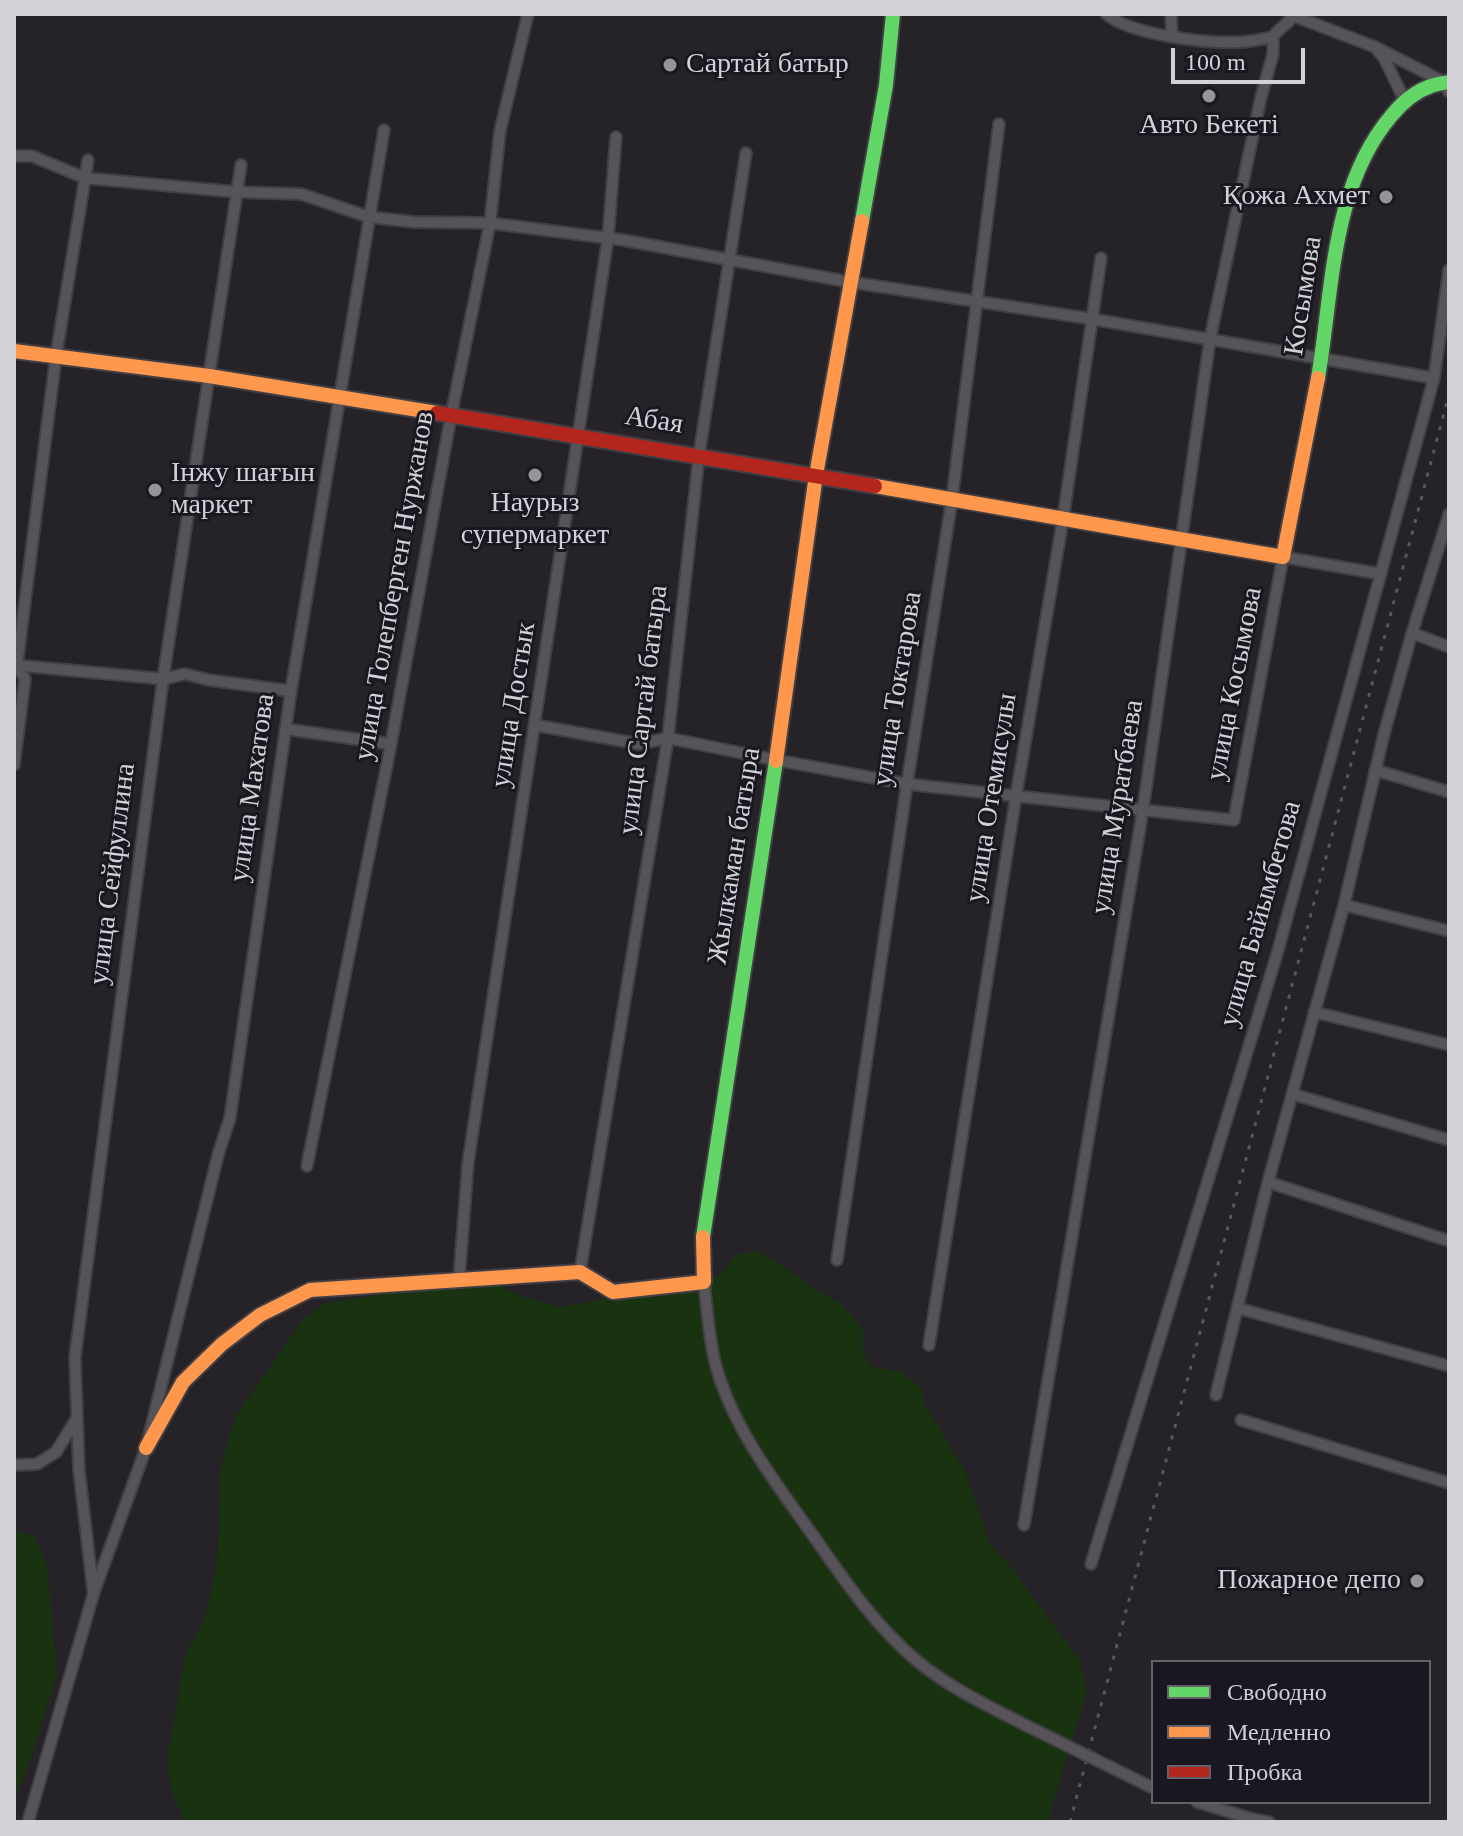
<!DOCTYPE html>
<html>
<head>
<meta charset="utf-8">
<style>
	body { margin:0 }
	#map { position:relative; width:1463px; height:1836px; overflow:hidden; background:#252228; font-family:Georgia,serif }
	canvas { display:block }
	.frame { position:absolute; inset:0; border:16px solid #d3d0d7; pointer-events:none }
	.legend { position:absolute; left:1151px; top:1660px; width:280px; height:144px; box-sizing:border-box; background:#1b1721; border:2px solid #65616a; margin:0; padding:10px 14px; list-style:none; font-size:24px; color:#d3d0d7 }
	.legend li { display:flex; align-items:center; gap:16px; height:40px }
	.legend b { width:40px; border:2px solid #65616a }
	.scale { position:absolute; left:1171px; top:48px; width:134px; height:36px; box-sizing:border-box; border:4px solid #d3d0d7; border-top:0; padding-left:10px; font-size:24px; line-height:28px; white-space:nowrap; color:#d3d0d7; -webkit-text-stroke:6px #1b1721; paint-order:stroke }
</style>
</head>
<body>
<div id="map">
<canvas width="1463" height="1836"></canvas>
<div class="frame"></div>
<ul class="legend">
<li><b style="height:10px;background:#63d668"></b>Свободно</li>
<li><b style="height:10px;background:#ff974d"></b>Медленно</li>
<li><b style="height:10px;background:#b3261e"></b>Пробка</li>
</ul>
<div class="scale">100 m</div>
</div>
<script>
const g = document.querySelector('canvas').getContext('2d');
g.lineJoin = 'round';
function fillPath(path, color) {
  g.fillStyle = color;
  g.fill(path, 'evenodd');
}
function stroke(path, color, width, dash) {
  g.strokeStyle = color;
  g.lineWidth = width;
  g.lineCap = dash ? 'butt' : 'round';
  g.setLineDash(dash || []);
  g.stroke(path);
}
function label(font, color, halo, rows, align = 'center') {
  g.font = font + ' Georgia,serif';
  g.lineWidth = 6;
  g.setLineDash([]);
  g.textBaseline = 'middle';
  g.strokeStyle = halo;
  g.fillStyle = color;
  for (const [text, x, y, turn = 0] of rows) {
    g.save();
    g.translate(x, y);
    g.rotate((+turn || 0) * Math.PI / 180);
    g.textAlign = isNaN(turn) ? turn : align;
    if (halo) g.strokeText(text, 0, 0);
    g.fillText(text, 0, 0);
    g.restore();
  }
}
fillPath(new Path2D(`
	M758 1251 785 1267 812 1288 840 1303 863 1329V1352L872 1367 899 1371 922 1388 923 1401 965 1471 990 1544 1012 1568 1080 1661 1087 1692 1047 1822H186L171 1792 167 1759 186 1652 205 1619 217 1565 221 1466 235 1417 301 1322 324 1304 485 1277 519 1296 560 1307 616 1297 675 1276H719L737 1254Z
	M14 1531 33 1535 47 1566 57 1675 27 1770 14 1799Z`), '#193310');
const street = new Path2D(`
	M1171 14 1172 36
	M1289 14 1375 47 1384 58 1405 101
	M1273 37C1278 28 1288 25 1293 16
	M1377 48 1444 82 1449 92
	M14 156H32L85 178 237 192 301 194 369 217 414 222 490 223 623 240 850 282 1092 319 1434 378
	M1412 633 1449 647
	M14 665 163 679 185 674 209 680 291 691
	M535 725 639 744 668 738 776 760 907 784 1234 820 1283 557 1381 574
	M286 729 391 744
	M14 765 25 679 17 665 56 356 88 160
	M1375 770 1449 792
	M1344 905 1449 931
	M1314 1012 1449 1045
	M1292 1094 1449 1140
	M307 1166 391 744 451 416 490 223 500 131 528 14
	M1268 1182 1449 1241
	M837 1260 907 784 952 499 999 124
	M580 1272 668 738 699 455 746 153
	M459 1280 468 1163 608 238 616 137
	M704 1282C707 1309 709 1340 716 1366 733 1428 775 1482 812 1534 843 1578 874 1625 916 1660 948 1687 988 1706 1025 1725
	M1237 1308 1449 1366
	M929 1345 1016 796 1063 519 1101 258
	M1216 1395 1268 1182 1344 905 1384 734 1412 633 1449 514
	M1241 1420 1449 1483
	M14 1465 37 1464 56 1452 77 1418
	M1024 1525 1143 809 1210 339 1261 97 1273 54V37C1262 39 1252 41 1241 42 1208 44 1131 35 1106 14
	M1091 1564 1277 954 1434 378 1449 270
	M93 1590 79 1470 75 1357 163 679 241 165
	M1197 1802 1252 1819 1269 1822
	M28 1822 94 1592 146 1448 218 1155 230 1118 291 691 384 130`);
const fast = new Path2D(`
	M862 221 886 85 893 14
	M1318 378C1333 290 1331 186 1392 115 1402 103 1416 91 1431 86 1436 84 1443 83 1449 82
	M703 1237 776 761`);
const slow = new Path2D(`
	M14 351 209 376 437 413
	M875 486 1283 557 1318 378
	M776 761 816 475 862 221
	M146 1448 183 1382 222 1344 260 1315 310 1290 580 1272 613 1292 704 1282 703 1237`);
const jam = new Path2D(`
	M437 413 875 486`);
stroke(street, '#413f44', 14);
stroke(fast, '#413f44', 18);
stroke(slow, '#413f44', 18);
stroke(jam, '#413f44', 18);
stroke(street, '#575459', 10);
stroke(fast, '#63d668', 14);
stroke(slow, '#ff974d', 14);
stroke(jam, '#b3261e', 14);
stroke(new Path2D(`
	M1070 1822 1449 394`), '#5a585c', 3, [4, 8]);
const streetBridge = new Path2D(`
	M1025 1725 1153 1788`);
stroke(streetBridge, '#413f44', 14, []);
stroke(streetBridge, '#575459', 10);
for (const [x, y, r, color] of [
	[670,65,8,"#96939a"],
	[1209,96,8,"#96939a"],
	[1386,197,8,"#96939a"],
	[535,475,8,"#96939a"],
	[155,490,8,"#96939a"],
	[1417,1581,8,"#96939a"]
]) {
  const dot = new Path2D();
  dot.arc(x, y, r, 0, 2 * Math.PI);
  g.fillStyle = color;
  g.fill(dot);
  stroke(dot, '#1b1721', 3);
}
label('28px', '#d3d0d7', '#1b1721', [
	["Сартай батыр",686,65],
	["Авто Бекетi",1209,126,"center"],
	["Қожа Ахмет",1370,197,"right"],
	["Інжу шағын",171,474],
	["маркет",171,506],
	["Наурыз",535,504,"center"],
	["супермаркет",535,536,"center"],
	["Пожарное депо",1401,1581,"right"]
], 'left');
label('28px', '#d3d0d7', '#1b1721', [
	["Косымова",1304,296,-81],
	["Абая",654,421,9],
	["улица Толепберген Нуржанов",395,586,-80],
	["улица Косымова",1235,684,-79],
	["улица Токтарова",898,689,-81],
	["улица Достык",514,705,-81],
	["улица Сартай батыра",644,710,-83],
	["улица Махатова",253,788,-82],
	["улица Отемисулы",992,798,-81],
	["улица Муратбаева",1118,807,-81],
	["Жылкаман батыра",735,856,-81],
	["улица Сейфуллина",113,874,-83],
	["улица Байымбетова",1261,914,-74]
]);
</script>
</body>
</html>
